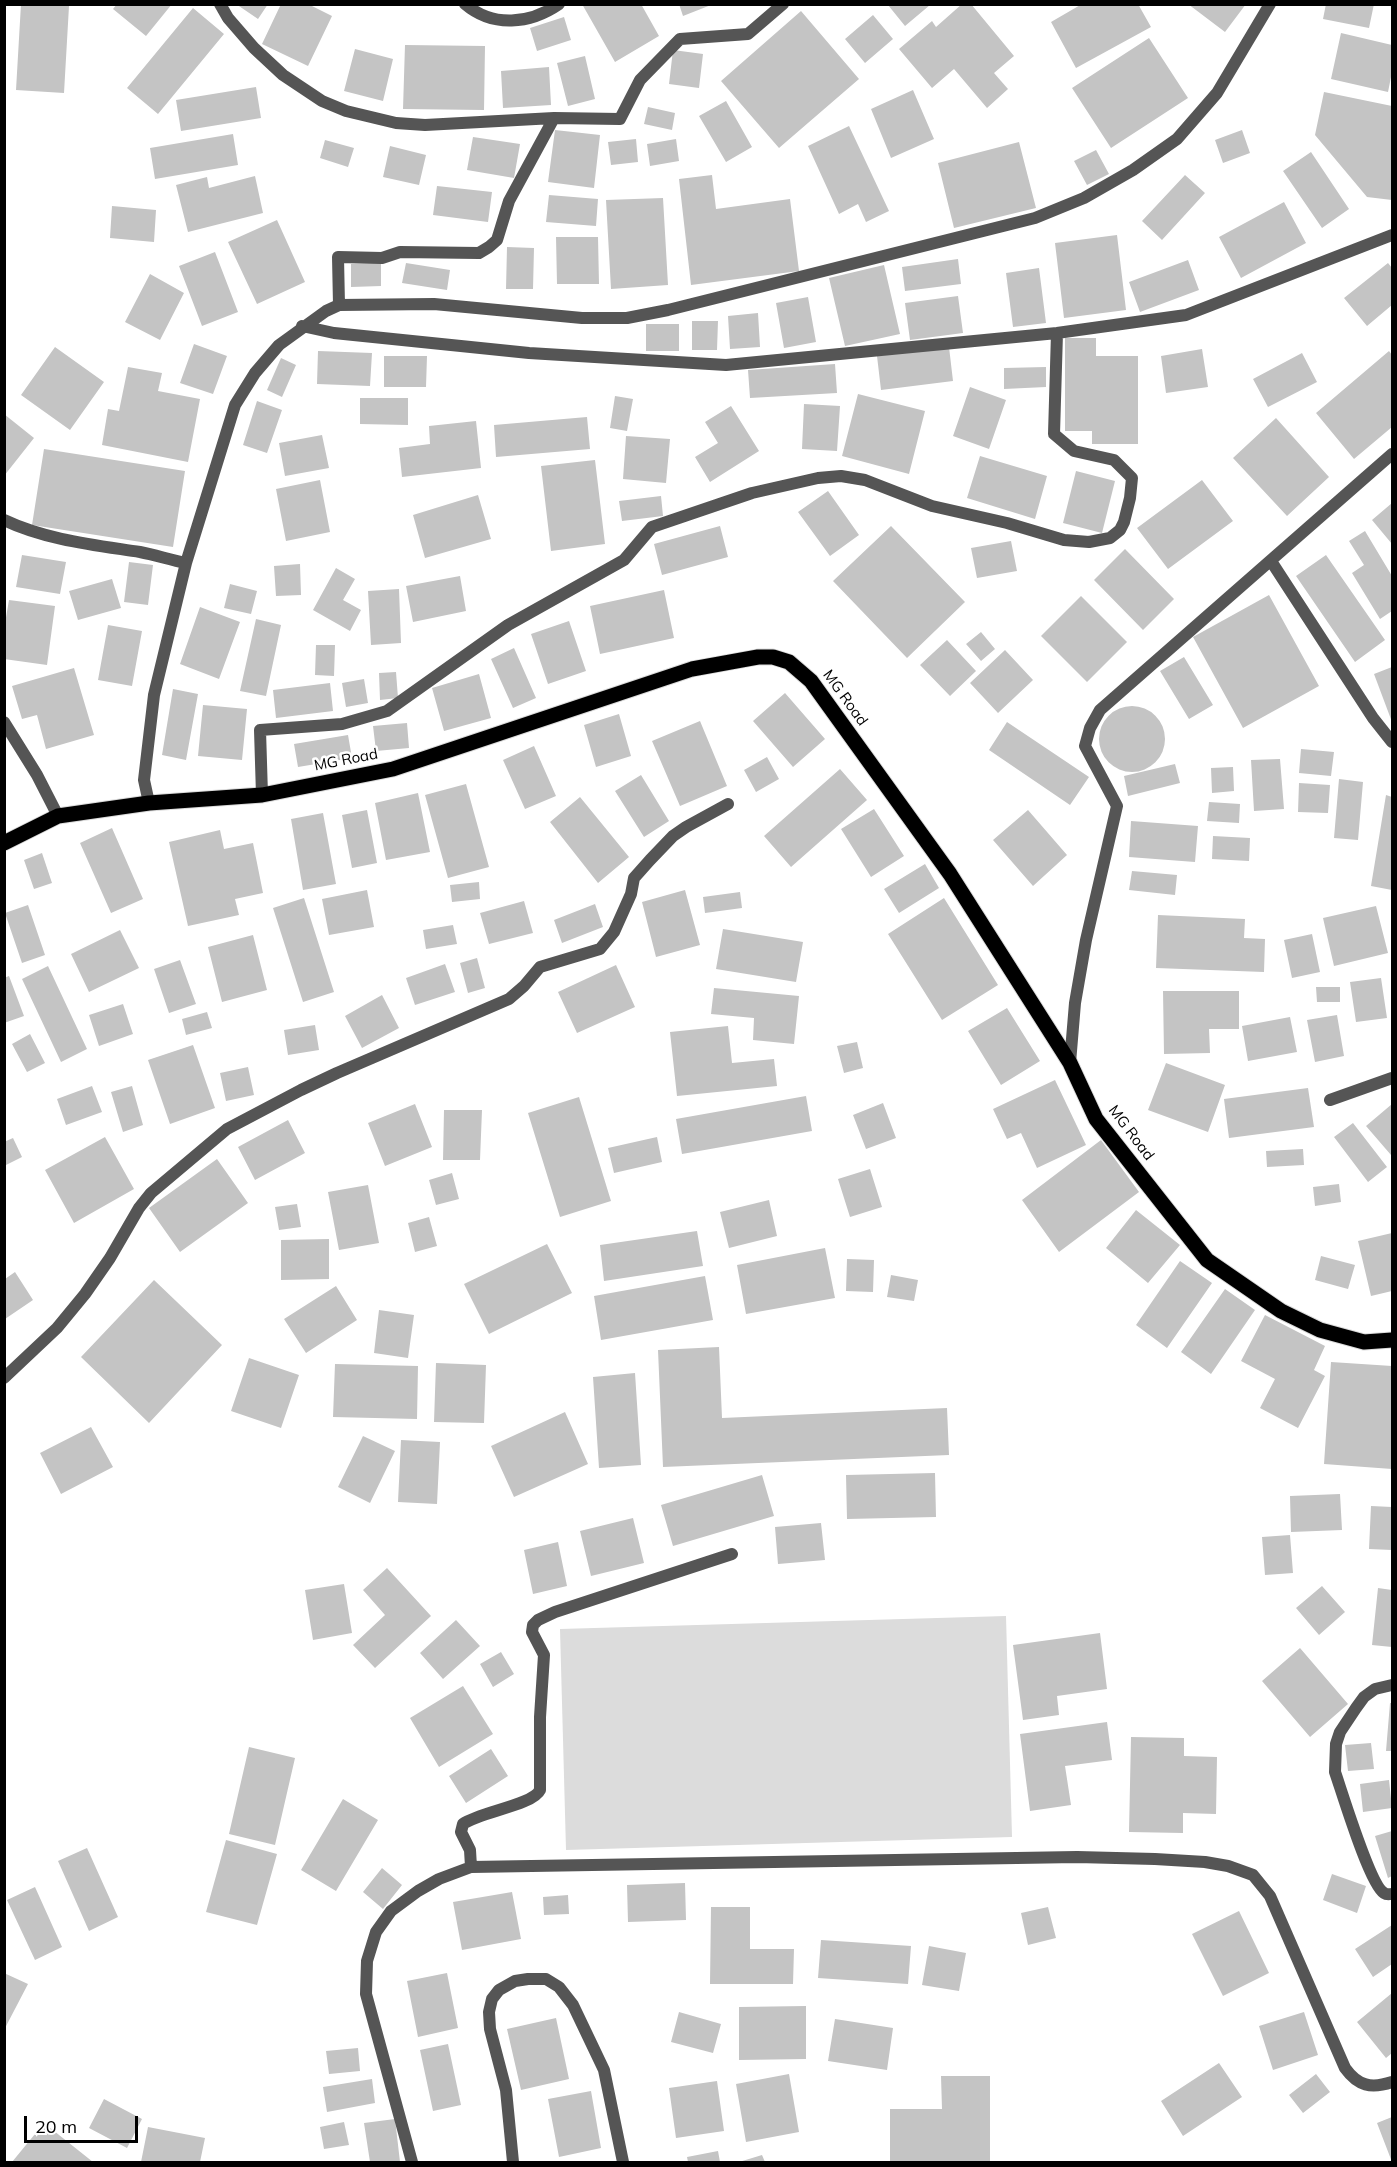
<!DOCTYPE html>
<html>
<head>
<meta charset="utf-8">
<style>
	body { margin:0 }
	#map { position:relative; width:1397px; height:2167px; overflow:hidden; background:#fff; font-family:Mulish,sans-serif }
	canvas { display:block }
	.frame { position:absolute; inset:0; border:6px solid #000; pointer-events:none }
	.scale { position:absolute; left:24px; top:2116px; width:114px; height:27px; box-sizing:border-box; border:3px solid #000; border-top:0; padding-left:8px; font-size:18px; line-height:21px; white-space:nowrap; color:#000; -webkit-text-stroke:4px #fff; paint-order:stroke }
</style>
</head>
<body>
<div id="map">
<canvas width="1397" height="2167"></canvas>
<div class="frame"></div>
<div class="scale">20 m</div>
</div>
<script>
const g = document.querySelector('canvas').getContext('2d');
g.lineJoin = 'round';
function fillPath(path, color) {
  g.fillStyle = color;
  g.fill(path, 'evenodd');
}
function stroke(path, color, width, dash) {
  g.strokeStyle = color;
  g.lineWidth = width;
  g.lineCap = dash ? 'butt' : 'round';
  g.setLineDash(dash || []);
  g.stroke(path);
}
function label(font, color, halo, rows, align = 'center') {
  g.font = font + ' Mulish,sans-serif';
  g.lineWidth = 5;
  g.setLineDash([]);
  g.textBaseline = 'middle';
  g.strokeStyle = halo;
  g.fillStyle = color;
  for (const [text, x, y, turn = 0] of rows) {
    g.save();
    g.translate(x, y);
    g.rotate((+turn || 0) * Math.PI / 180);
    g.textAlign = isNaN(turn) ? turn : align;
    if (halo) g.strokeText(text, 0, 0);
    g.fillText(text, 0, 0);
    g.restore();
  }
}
fillPath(new Path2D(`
	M1006 1616 1012 1837 566 1850 560 1629Z`), '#dcdcdc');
fillPath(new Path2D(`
	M21 4 69 6 64 93 16 90Z
	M117 4H172L146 36 113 9Z
	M236 4H268L258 19Z
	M281 4H308L332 16 308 66 262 44Z
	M582 4H641L659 36 615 62Z
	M679 4H711V5L683 16Z
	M962 4H971L1014 56 994 73 1008 89 987 108 954 69 932 88 899 49 932 21 936 27Z
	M1082 4H1138L1151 27 1076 68 1051 22Z
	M1188 4H1246L1225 32Z
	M1326 4H1374L1369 28 1323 19Z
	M888 5H930L905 26Z
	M193 8 224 34 158 114 127 88Z
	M801 11 859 79 779 148 721 81Z
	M873 15 893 39 865 63 845 39Z
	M564 17 571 40 537 51 530 28Z
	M1341 33 1392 45V72L1388 92 1331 79Z
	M1149 38 1188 98 1111 148 1072 88Z
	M405 45 485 46 484 110 403 109Z
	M355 49 393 59 383 101 344 91Z
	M673 50 703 54 699 88 669 84Z
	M585 56 595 99 568 106 557 63Z
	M549 67 551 105 503 108 501 71Z
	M256 87 261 118 181 131 176 100Z
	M913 90 934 139 891 158 871 109Z
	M1324 92 1392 106V200L1367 197 1315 135Z
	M726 101 752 147 726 162 699 116Z
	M648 107 675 113 672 130 644 124Z
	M849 126 889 211 866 222 858 204 839 214 808 146Z
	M555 130 600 135 594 188 548 182Z
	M1242 130 1250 153 1223 163 1215 140Z
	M233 134 238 165 155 179 150 148Z
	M473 137 520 144 514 178 467 170Z
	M636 139 638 162 611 165 608 142Z
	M676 139 679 161 650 166 647 144Z
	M325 140 354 148 348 167 320 158Z
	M1019 142 1036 208 954 228 938 163Z
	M390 146 426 155 419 185 383 177Z
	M1096 150 1109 174 1087 185 1074 161Z
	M1311 152 1349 209 1322 228 1283 171Z
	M712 175 716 209 790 199 799 271 691 285 679 179Z
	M1185 175 1205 193 1162 240 1142 221Z
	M255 176 263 213 188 232 176 185 207 177 209 188Z
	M437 186 492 192 488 222 433 215Z
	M549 195 598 199 596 226 546 222Z
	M663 198 668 285 611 289 606 200Z
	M1284 202 1306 243 1241 278 1219 237Z
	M112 206 156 210 154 242 110 238Z
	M277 220 305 282 257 304 228 242Z
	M1117 235 1126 310 1064 318 1055 243Z
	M556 237H598L599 284H557Z
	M507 247 534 248 533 289H506Z
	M215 252 238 312 202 326 179 266Z
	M958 259 961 284 905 291 902 267Z
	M1188 260 1199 290 1140 312 1129 282Z
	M381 263V286L351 287V264Z
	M406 263 450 270 447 290 402 283Z
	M1388 263 1392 268V305L1367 326 1344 298Z
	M884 265 900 334 845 346 829 278Z
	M1039 268 1046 323 1013 327 1006 273Z
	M150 274 184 293 160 340 125 322Z
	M958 296 963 333 910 340 905 303Z
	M808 297 816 342 784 348 776 303Z
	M758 313 760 347 730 349 728 316Z
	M692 321H718L717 350H692Z
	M646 324H679V351H646Z
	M1065 338H1096V356H1138V444H1092V431H1065Z
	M194 344 227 356 213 394 180 383Z
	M55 347 104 382 70 430 21 395Z
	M949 347 953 381 881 390 877 356Z
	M1202 349 1208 387 1166 393 1161 356Z
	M318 351 372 353 370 386 317 384Z
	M1389 351 1392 355V427L1354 459 1316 413Z
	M1302 353 1317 382 1268 407 1253 379Z
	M384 356H427L426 387H384Z
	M281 358 296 365 282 397 267 390Z
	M835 364 837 393 750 398 748 370Z
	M128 367 162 373 158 391 200 399 188 462 102 445 108 409 119 411Z
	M1046 367V387L1004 389V368Z
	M970 387 1006 400 989 449 953 436Z
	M858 394 925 411 909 474 842 456Z
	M615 396 633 399 627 431 610 428Z
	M360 398H408V425L360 424Z
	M257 401 282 410 267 453 243 445Z
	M804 404 840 406 837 451 802 449Z
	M731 406 759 451 710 482 695 457 718 443 705 422Z
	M4 414 34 438 4 476Z
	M587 417 590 449 496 457 494 425Z
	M1276 418 1329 477 1287 516 1233 458Z
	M476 421 481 468 402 477 399 448 430 444 429 426Z
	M322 435 329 468 285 476 279 443Z
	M626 436 670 439 666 483 623 479Z
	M44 449 185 471 173 547 32 525Z
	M980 456 1047 476 1035 519 967 498Z
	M595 460 605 544 551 551 541 466Z
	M1076 471 1115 481 1102 533 1063 523Z
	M320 480 330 532 286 541 276 489Z
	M1202 480 1233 521 1168 569 1137 528Z
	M828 491 859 535 830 556 798 512Z
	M478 495 491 539 425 558 413 515Z
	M661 496 663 516 622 521 619 501Z
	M1392 503V544L1372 520Z
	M720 526 728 557 662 575 654 544Z
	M891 526 965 602 907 658 833 581Z
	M1365 531 1392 576V611L1380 619 1352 573 1364 565 1349 541Z
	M1011 541 1017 571 977 578 971 548Z
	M1125 549 1174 599 1143 630 1094 580Z
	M22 555 66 562 60 594 16 587Z
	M1326 555 1385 640 1355 662 1296 576Z
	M129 562 153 565 148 605 124 602Z
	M300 564 301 595 276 596 274 566Z
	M336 568 355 579 343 600 361 610 350 631 313 610Z
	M460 576 466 611 413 622 406 586Z
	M112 579 121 608 78 620 69 591Z
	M230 584 257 591 251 614 224 608Z
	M399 589 401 643 371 645 368 591Z
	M664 590 674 638 600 654 590 606Z
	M1269 595 1319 686 1243 728 1193 637Z
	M1081 596 1127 642 1087 682 1041 636Z
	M9 600 55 606 47 665 4 659V629Z
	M200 607 240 622 219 679 180 664Z
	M256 619 281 625 266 696 240 691Z
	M569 621 586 671 548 684 531 634Z
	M108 625 142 631 132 686 98 680Z
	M981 632 995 649 981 661 966 644Z
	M947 640 976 671 950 696 920 665Z
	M316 645H335L334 676 315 675Z
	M514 648 536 698 513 708 491 659Z
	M1005 650 1033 680 998 713 970 683Z
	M1184 657 1213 705 1189 719 1160 671Z
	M1392 667V722L1374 674Z
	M74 668 94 735 46 749 37 715 22 719 12 686Z
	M396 672 398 698 380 700 379 673Z
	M479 674 491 718 444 731 432 688Z
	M364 679 368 703 346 707 342 683Z
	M330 683 333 711 276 718 273 690Z
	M173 689 198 694 186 760 162 755Z
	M785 693 825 739 793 767 753 721Z
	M203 705 247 709 242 760 198 756Z
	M1099 739a33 33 0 1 1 66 0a33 33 0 1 1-66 0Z
	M619 714 631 756 596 767 584 725Z
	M700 721 727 786 680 806 652 741Z
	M1007 722 1089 777 1070 805 989 750Z
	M407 723 409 748 376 751 373 726Z
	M348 735 352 758 298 767 294 744Z
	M534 746 556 796 525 809 503 760Z
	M1301 749 1334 752 1331 776 1299 773Z
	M767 757 779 779 756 792 744 770Z
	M1280 759 1284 809 1254 811 1251 760Z
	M1175 764 1180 783 1128 796 1124 776Z
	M1233 767 1234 791 1212 793 1211 768Z
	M840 769 867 800 791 867 764 836Z
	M641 775 669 821 644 837 615 791Z
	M1339 779 1363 782 1358 840 1334 838Z
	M1299 783 1330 785 1328 813 1298 812Z
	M466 784 489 867 448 878 425 795Z
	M418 793 430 852 386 860 375 803Z
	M1386 795 1392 797V890L1371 886Z
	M580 797 629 857 598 883 550 822Z
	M1209 802 1240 804 1239 823 1207 821Z
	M874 809 904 856 871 877 841 829Z
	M367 810 377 863 352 868 342 815Z
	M1028 810 1067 855 1033 886 993 840Z
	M323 813 336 884 303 890 291 819Z
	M1131 821 1198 826 1195 862 1129 857Z
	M112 828 143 899 111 913 80 843Z
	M220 830 224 849 253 843 263 893 235 899 239 915 188 926 169 842Z
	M1213 836 1250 838 1249 861 1212 859Z
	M42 853 52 883 34 889 24 860Z
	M925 864 939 888 899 913 884 889Z
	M1132 871 1177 875 1175 895 1129 890Z
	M479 882 480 899 452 902 450 885Z
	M367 890 374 927 329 935 322 899Z
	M685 890 700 945 656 957 642 902Z
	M740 892 742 908 705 913 703 897Z
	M304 898 334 992 303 1002 273 908Z
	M944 898 998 985 942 1020 888 934Z
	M524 901 533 933 489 944 480 913Z
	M595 904 603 927 562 943 554 920Z
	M28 905 45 955 22 963 5 913Z
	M1376 906 1388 953 1334 966 1323 918Z
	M1158 915 1245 919 1244 938 1265 939 1264 972 1156 968Z
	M453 925 457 944 426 949 423 930Z
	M723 929 803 942 796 982 716 969Z
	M120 930 139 968 89 992 71 954Z
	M1312 934 1320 972 1292 978 1284 940Z
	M253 935 267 990 222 1002 208 947Z
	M477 958 485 988 468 993 460 963Z
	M180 960 196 1004 169 1013 154 969Z
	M445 964 455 992 415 1005 406 978Z
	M616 965 635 1007 577 1033 558 992Z
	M48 966 87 1049 61 1062 22 979Z
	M9 976 24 1016 4 1023V978Z
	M1381 978 1387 1018 1356 1022 1350 982Z
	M1316 987H1340V1002H1317Z
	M714 988 799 996 794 1044 753 1040 754 1018 711 1014Z
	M1163 991H1239V1029H1209L1210 1053 1164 1054Z
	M382 995 399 1028 362 1048 345 1016Z
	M123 1004 133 1034 99 1046 89 1015Z
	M1007 1008 1040 1061 1001 1085 968 1031Z
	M207 1012 212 1028 186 1035 182 1019Z
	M1337 1015 1344 1056 1315 1062 1307 1020Z
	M1290 1017 1297 1052 1248 1061 1242 1026Z
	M315 1025 319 1050 288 1055 284 1030Z
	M728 1026 732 1063 774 1059 777 1086 677 1096 670 1032Z
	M30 1034 45 1063 27 1072 12 1044Z
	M857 1042 863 1068 844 1073 837 1046Z
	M193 1045 215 1108 170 1124 148 1060Z
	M1166 1063 1225 1085 1208 1132 1148 1110Z
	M248 1067 254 1095 226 1101 220 1073Z
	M1055 1080 1086 1145 1037 1168 1021 1133 1007 1139 993 1109Z
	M92 1086 102 1112 66 1125 57 1099Z
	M132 1086 143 1125 123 1132 111 1092Z
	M1308 1088 1314 1127 1229 1138 1224 1099Z
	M806 1096 812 1131 682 1154 676 1119Z
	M579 1097 611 1201 560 1217 528 1113Z
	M883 1103 896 1138 866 1149 853 1115Z
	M415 1104 432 1147 385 1166 368 1123Z
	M1392 1104V1154L1391 1155 1366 1126Z
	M444 1110H482L480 1160H443Z
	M288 1120 305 1153 255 1180 238 1147Z
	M1353 1123 1387 1167 1368 1182 1334 1137Z
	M105 1137 134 1189 74 1223 45 1170Z
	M657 1137 662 1162 614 1173 608 1148Z
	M13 1138 22 1157 4 1166V1142Z
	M1101 1140 1139 1192 1059 1252 1022 1200Z
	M1303 1149 1304 1165 1267 1167 1266 1151Z
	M217 1159 248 1203 180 1252 149 1208Z
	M870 1169 882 1207 850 1217 838 1179Z
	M452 1173 459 1199 436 1205 429 1180Z
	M1339 1184 1341 1202 1315 1206 1313 1187Z
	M368 1185 379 1243 339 1250 328 1192Z
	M769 1200 777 1236 729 1248 720 1212Z
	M297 1204 301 1227 279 1230 275 1207Z
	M1136 1210 1180 1245 1148 1283 1106 1248Z
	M429 1217 437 1246 415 1252 408 1223Z
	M697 1231 703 1266 604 1281 600 1245Z
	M1392 1233V1291L1371 1296 1358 1241Z
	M329 1239V1279L281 1280V1240Z
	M547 1244 572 1293 489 1334 464 1284Z
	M825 1248 835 1298 746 1314 737 1265Z
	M1321 1256 1355 1265 1348 1289 1315 1280Z
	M847 1259 874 1260 873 1292 846 1291Z
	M1180 1261 1212 1283 1167 1348 1136 1325Z
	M15 1272 33 1300 5 1319V1279Z
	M891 1275 918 1280 914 1301 887 1297Z
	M705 1276 713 1320 601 1340 594 1296Z
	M154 1280 222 1345 149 1423 81 1357Z
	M336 1286 357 1320 306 1353 284 1319Z
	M1225 1289 1255 1310 1211 1374 1181 1352Z
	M379 1310 414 1315 408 1358 374 1353Z
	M1265 1315 1325 1346 1314 1370 1325 1376 1298 1428 1260 1408 1275 1379 1241 1361Z
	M719 1347 722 1418 947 1408 949 1455 663 1467 658 1350Z
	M249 1358 299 1375 281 1428 231 1411Z
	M1331 1362 1392 1366V1469L1324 1464Z
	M436 1363 486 1365 484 1423 434 1422Z
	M335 1364 418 1366 417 1419 333 1417Z
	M635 1373 641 1465 599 1468 593 1377Z
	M565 1412 588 1464 514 1497 491 1446Z
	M91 1427 113 1467 61 1494 40 1453Z
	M363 1436 395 1451 370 1503 338 1487Z
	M401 1440 440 1442 437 1504 398 1502Z
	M935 1473 936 1517 847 1519 846 1475Z
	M762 1475 774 1516 673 1546 661 1505Z
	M1340 1494 1342 1530 1291 1532 1290 1496Z
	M1371 1506 1392 1507V1550L1369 1549Z
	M633 1518 644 1563 591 1576 580 1531Z
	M821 1523 825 1560 778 1564 775 1527Z
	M1290 1535 1293 1573 1265 1575 1262 1537Z
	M558 1542 567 1586 533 1594 524 1550Z
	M387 1568 431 1616 375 1668 353 1645 385 1615 363 1590Z
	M344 1584 352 1633 313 1640 305 1590Z
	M1322 1586 1345 1612 1319 1635 1296 1608Z
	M1378 1588 1392 1590V1647L1372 1645Z
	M456 1620 480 1646 443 1679 420 1653Z
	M1100 1633 1107 1689 1057 1696 1059 1715 1023 1720 1013 1645Z
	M1300 1648 1348 1704 1310 1737 1262 1681Z
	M501 1652 514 1674 493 1687 480 1664Z
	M463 1686 493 1734 439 1767 410 1718Z
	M1390 1703H1392V1751H1386Z
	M1107 1722 1112 1760 1065 1766 1071 1805 1030 1811 1020 1734Z
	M1131 1737 1184 1738V1756L1217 1757 1216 1814 1183 1813V1833L1129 1832Z
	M1371 1743 1374 1769 1348 1771 1345 1745Z
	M249 1747 295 1758 275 1845 229 1834Z
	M491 1749 508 1776 466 1803 449 1776Z
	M1389 1780 1392 1808 1363 1812 1360 1784Z
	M343 1799 378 1820 336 1891 301 1870Z
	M1392 1831V1876L1388 1878 1375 1836Z
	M226 1840 277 1854 257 1925 206 1912Z
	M87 1848 118 1917 89 1931 58 1861Z
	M382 1868 402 1885 383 1909 363 1892Z
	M1332 1874 1366 1886 1357 1913 1323 1900Z
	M685 1883 686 1920 628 1922 627 1885Z
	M35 1887 62 1947 35 1960 7 1900Z
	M512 1892 521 1939 462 1950 453 1902Z
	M568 1895 569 1914 544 1915 543 1897Z
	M711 1907H750V1949H794L793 1984H710Z
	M1048 1907 1056 1938 1028 1945 1021 1913Z
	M1239 1911 1269 1973 1223 1996 1192 1934Z
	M1392 1925V1964L1373 1977 1355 1949Z
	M821 1940 911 1946 908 1984 818 1978Z
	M929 1946 966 1953 959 1991 922 1985Z
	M4 1973 28 1984 4 2030Z
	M447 1973 458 2028 418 2037 407 1981Z
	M1392 1993V2053L1386 2058 1357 2022Z
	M806 2006V2059L739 2060V2007Z
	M679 2012 721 2024 713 2053 671 2042Z
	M1304 2012 1318 2055 1273 2070 1259 2026Z
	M556 2018 569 2079 521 2090 507 2029Z
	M835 2019 893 2028 887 2070 828 2061Z
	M448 2044 461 2105 433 2111 420 2050Z
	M358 2048 360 2071 329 2074 326 2051Z
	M1219 2063 1242 2097 1183 2136 1161 2101Z
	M789 2074 799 2132 746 2142 736 2084Z
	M1316 2074 1330 2092 1303 2113 1289 2095Z
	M941 2076H990V2162H890V2109H942Z
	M372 2079 375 2103 327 2112 323 2087Z
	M717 2081 724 2131 676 2138 669 2088Z
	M591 2091 601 2148 559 2157 548 2099Z
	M104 2099 142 2119 127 2148 89 2128Z
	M1392 2117V2162L1377 2123Z
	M395 2119 400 2162H370L364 2123Z
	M344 2122 349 2145 324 2149 320 2127Z
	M44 2123 93 2162H12Z
	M148 2127 205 2138 200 2162H141Z
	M718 2151 720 2162H688L687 2157Z
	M762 2155 765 2162H739Z`), '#c4c4c4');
const primary = new Path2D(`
	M4 843 58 816 149 803 262 795 393 769 692 669 758 657H773L789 662 811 681 950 874 1070 1063 1096 1119 1207 1260 1281 1311 1320 1330 1364 1342 1392 1340`);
stroke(primary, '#dbdbdb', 17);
stroke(new Path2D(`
	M220 4 228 18 254 48 283 75 322 101 346 111 396 123 425 125 554 118
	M465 4C493 28 530 24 559 4
	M339 305 338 257 382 258 400 252 479 253 489 247 497 240 509 201 554 118 620 119 640 80 680 39 748 34 783 4
	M302 326 334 333 529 353 726 365 1057 333 1186 315 1392 235
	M4 520C46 540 95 545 140 552 156 555 170 560 186 563
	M1271 561 1373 718 1392 742
	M4 722 37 775 58 816
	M262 795 260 730 342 724 387 711 508 625 624 560 652 527 752 493 818 478 841 476 865 480 932 506 1007 523 1064 540 1089 542 1110 538 1120 530 1124 522 1130 498 1132 478 1114 460 1074 451 1054 434 1057 333
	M149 803 144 780 154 695 186 563 235 405 255 373 279 345 326 311 339 305 434 304 582 318H627L668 310 1035 218 1084 198 1133 170 1177 139 1217 93 1270 4
	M1070 1063 1075 1003 1086 940 1117 806 1085 746 1090 728 1100 710 1392 454
	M1330 1100 1392 1078
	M4 1378 57 1328 85 1294 110 1258 139 1208 151 1193 227 1129 301 1090 337 1073 509 999 524 986 540 967 600 949 614 932 631 894 634 878 650 860 673 836 686 827 728 804
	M1392 1685 1375 1689 1364 1697 1356 1708 1340 1732 1336 1744 1335 1772C1342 1792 1370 1885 1384 1893 1387 1895 1389 1894 1392 1894
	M471 1867 470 1850 461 1832 463 1824C480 1812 533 1805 540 1790V1717L544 1655 532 1632 533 1625 538 1620 555 1612 732 1554
	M412 2162 366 1994 367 1961 376 1932 391 1911 418 1891 439 1879 471 1867 1077 1857 1155 1859 1205 1862 1228 1866 1253 1875 1270 1896 1345 2068C1358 2086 1371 2089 1392 2082
	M513 2162 506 2090 490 2029 489 2012 492 1999 499 1990 515 1981 528 1979H546L559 1987 573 2005 604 2070 623 2162`), '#555', 12);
stroke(primary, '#000', 15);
label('15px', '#000', '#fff', [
	["MG Road",845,698,54],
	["MG Road",346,760,-11],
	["MG Road",1131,1133,53]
]);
</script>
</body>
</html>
